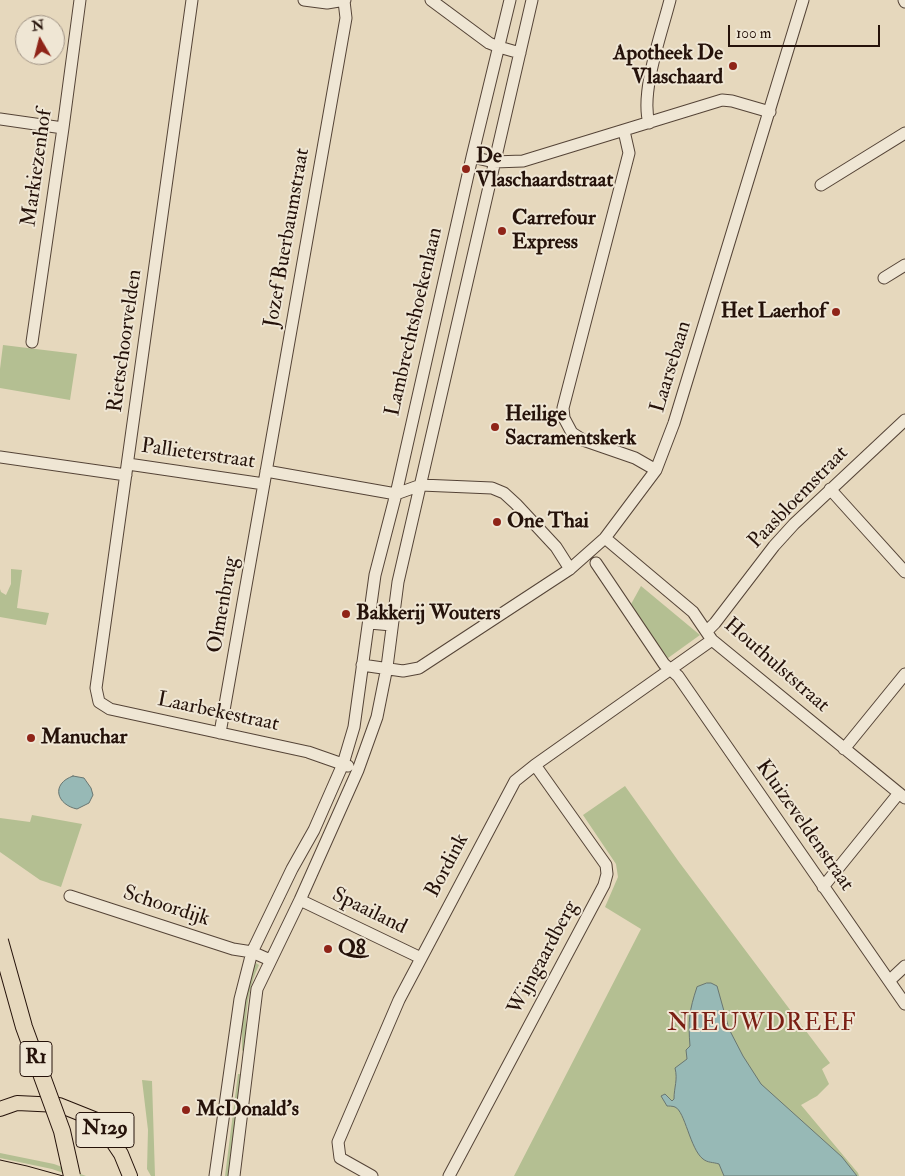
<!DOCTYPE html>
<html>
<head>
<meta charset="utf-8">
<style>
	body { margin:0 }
	#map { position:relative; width:905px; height:1176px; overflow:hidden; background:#e6d8bd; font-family:"IM FELL Double Pica",serif }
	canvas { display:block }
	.north { position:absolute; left:15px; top:15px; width:50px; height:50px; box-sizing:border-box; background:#efe6d4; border:1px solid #9e9183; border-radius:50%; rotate:352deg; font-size:14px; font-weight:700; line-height:20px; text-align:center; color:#25120a }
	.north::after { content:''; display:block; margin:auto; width:18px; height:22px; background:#8f2418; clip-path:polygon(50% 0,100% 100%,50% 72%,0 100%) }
	.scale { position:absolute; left:728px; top:25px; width:152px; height:22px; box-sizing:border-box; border:2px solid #25120a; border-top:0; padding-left:6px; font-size:15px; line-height:18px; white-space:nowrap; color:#25120a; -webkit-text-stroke:4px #efe6d4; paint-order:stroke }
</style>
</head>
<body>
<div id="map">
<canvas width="905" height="1176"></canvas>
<div class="north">N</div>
<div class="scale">100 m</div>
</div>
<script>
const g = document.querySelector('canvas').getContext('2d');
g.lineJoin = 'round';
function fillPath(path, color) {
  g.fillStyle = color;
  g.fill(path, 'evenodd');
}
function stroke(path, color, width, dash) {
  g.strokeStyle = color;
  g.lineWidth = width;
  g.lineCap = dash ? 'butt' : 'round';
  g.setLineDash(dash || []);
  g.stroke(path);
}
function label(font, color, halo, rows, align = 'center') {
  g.font = font + ' "IM FELL Double Pica",serif';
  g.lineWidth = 4;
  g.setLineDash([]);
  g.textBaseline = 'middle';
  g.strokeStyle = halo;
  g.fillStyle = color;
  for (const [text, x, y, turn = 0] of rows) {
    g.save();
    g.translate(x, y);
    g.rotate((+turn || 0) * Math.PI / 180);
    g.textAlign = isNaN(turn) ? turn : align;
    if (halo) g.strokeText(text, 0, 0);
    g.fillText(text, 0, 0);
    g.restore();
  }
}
fillPath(new Path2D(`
	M3 345 77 354 70 400 0 388V369Z
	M11 569 22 570 17 608 49 613 46 625 0 617V589L1 592 6 595 11 584Z
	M641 586 700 635 668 658 630 606Z
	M625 786 679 862 830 1063 822 1069 829 1084 817 1096 801 1105 858 1173 859 1176H514L641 929 605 907 618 877 616 864 583 815Z
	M32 815 82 824 61 887 40 880 0 852V818L30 822Z
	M256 963 259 965C250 984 247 1002 246 1022 246 1032 247 1040 245 1049L242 1051V1021L248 983Z
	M238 1074H241L228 1176H225Z
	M142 1080 152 1081 155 1176H151L147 1169 148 1130Z
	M0 1153 54 1164 86 1176H72L52 1169 0 1158Z`), '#b4bf92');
const water = new Path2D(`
	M73 776 84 778 91 788 93 795 89 803 77 809C57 805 50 784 73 776Z
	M707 983H711L717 986 729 1029 743 1056 761 1084 842 1157 857 1176H724L719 1164C713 1162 708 1163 703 1159 690 1149 685 1111 675 1107 673 1106 668 1106 667 1106L661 1096 665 1094 672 1101 674 1099C674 1087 678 1080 675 1068L687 1059 686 1050 690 1046C688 1021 689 1011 697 987Z`);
fillPath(water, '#97b9b6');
stroke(water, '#697671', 1);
const minor = new Path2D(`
	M192 0 96 688 99 702 110 709 308 752 348 766
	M304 0 327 3 345 0
	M431 0 489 43 499 47 520 53
	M904 0 905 2
	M0 119 63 128
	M649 123C640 92 662 32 670 0
	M624 131 629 153 563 408 564 418 572 433 583 440 635 458 656 470
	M472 157 494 162 523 161 722 100 732 101 770 112
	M821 185 905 133
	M884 278 905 265
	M32 342 63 128 80 0
	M0 457 126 475
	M128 464 264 484
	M266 471 396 494
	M830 489 905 572
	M396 494 421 485 492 488 504 493 516 504 556 547 570 569
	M605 538 693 612 712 640 905 798
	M596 563 664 664 678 676 905 1004
	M369 623 392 625
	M707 631 715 623 774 546 794 524 905 420
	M362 665 403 671 419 668 570 569 605 538 656 470 674 423 803 0
	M220 733 346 18 344 1
	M844 749 905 674
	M823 887 899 793
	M70 896 233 949 252 952 270 960
	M300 900 421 958
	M889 981 905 966
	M215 1176 240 999 252 952 292 869 314 830 343 764 354 727 375 575 396 494 472 157 510 0
	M234 1176 257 989 300 900 358 770 377 717 387 667 398 582 532 0
	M372 1176 340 1158 338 1142 399 1000 515 781 535 765 712 640
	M449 1176 604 885 607 874 606 865 535 765`);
const major = new Path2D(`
	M0 1109 17 1103 59 1105 99 1121 121 1154 130 1176`);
stroke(minor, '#554437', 13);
stroke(major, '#25120a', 16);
stroke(minor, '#efe6d4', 11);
stroke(major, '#e6d8bd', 14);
stroke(new Path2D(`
	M0 1160 27 1166 63 1176`), '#25120a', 1);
const highwayBridge = new Path2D(`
	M0 941 24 1027 62 1131 72 1176`);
stroke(highwayBridge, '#25120a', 18, []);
stroke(highwayBridge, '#e6d8bd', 16);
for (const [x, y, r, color] of [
	[733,66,5,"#8f2418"],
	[466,169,5,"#8f2418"],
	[502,231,5,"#8f2418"],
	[836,312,5,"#8f2418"],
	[495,427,5,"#8f2418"],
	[497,522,5,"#8f2418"],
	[346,614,5,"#8f2418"],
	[31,738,5,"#8f2418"],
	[328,949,5,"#8f2418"],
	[186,1110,5,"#8f2418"]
]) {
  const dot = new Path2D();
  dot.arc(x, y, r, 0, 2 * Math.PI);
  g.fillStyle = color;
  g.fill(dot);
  stroke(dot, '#efe6d4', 2);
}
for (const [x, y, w] of [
	[36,1059,32],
	[105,1130,58]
]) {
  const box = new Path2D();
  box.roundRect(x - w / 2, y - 17.5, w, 35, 4);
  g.fillStyle = '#efe6d4';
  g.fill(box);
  stroke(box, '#25120a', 1);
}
label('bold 20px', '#25120a', null, [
	["R1",36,1059],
	["N129",105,1130]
]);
label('bold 21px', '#25120a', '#efe6d4', [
	["Apotheek De",723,54,"right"],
	["Vlaschaard",723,78,"right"],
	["De",476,157],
	["Vlaschaardstraat",476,181],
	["Carrefour",512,219],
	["Express",512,243],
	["Het Laerhof",826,312,"right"],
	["Heilige",505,415],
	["Sacramentskerk",505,439],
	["One Thai",507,522],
	["Bakkerij Wouters",356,614],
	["Manuchar",41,738],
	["Q8",338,949],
	["McDonald's",196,1110]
], 'left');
label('21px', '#25120a', '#efe6d4', [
	["Markiezenhof",38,168,-82],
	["Jozef Buerbaumstraat",288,238,-80],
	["Lambrechtshoekenlaan",415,322,-77],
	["Rietschoorvelden",126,341,-82],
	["Laarsebaan",672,367,-73],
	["Pallieterstraat",198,455,8],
	["Paasbloemstraat",799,498,-46],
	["Olmenbrug",224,605,-80],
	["Houthulststraat",776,666,41],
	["Laarbekestraat",218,713,12],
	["Kluizeveldenstraat",804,826,55],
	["Bordink",448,866,-62],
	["Schoordijk",166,907,18],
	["Spaailand",369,912,26],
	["Wijngaardberg",544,958,-62]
]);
g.letterSpacing = '1px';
label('24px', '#7a1f14', '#efe6d4', [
	["NIEUWDREEF",762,1025]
]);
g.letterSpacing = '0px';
</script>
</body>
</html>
